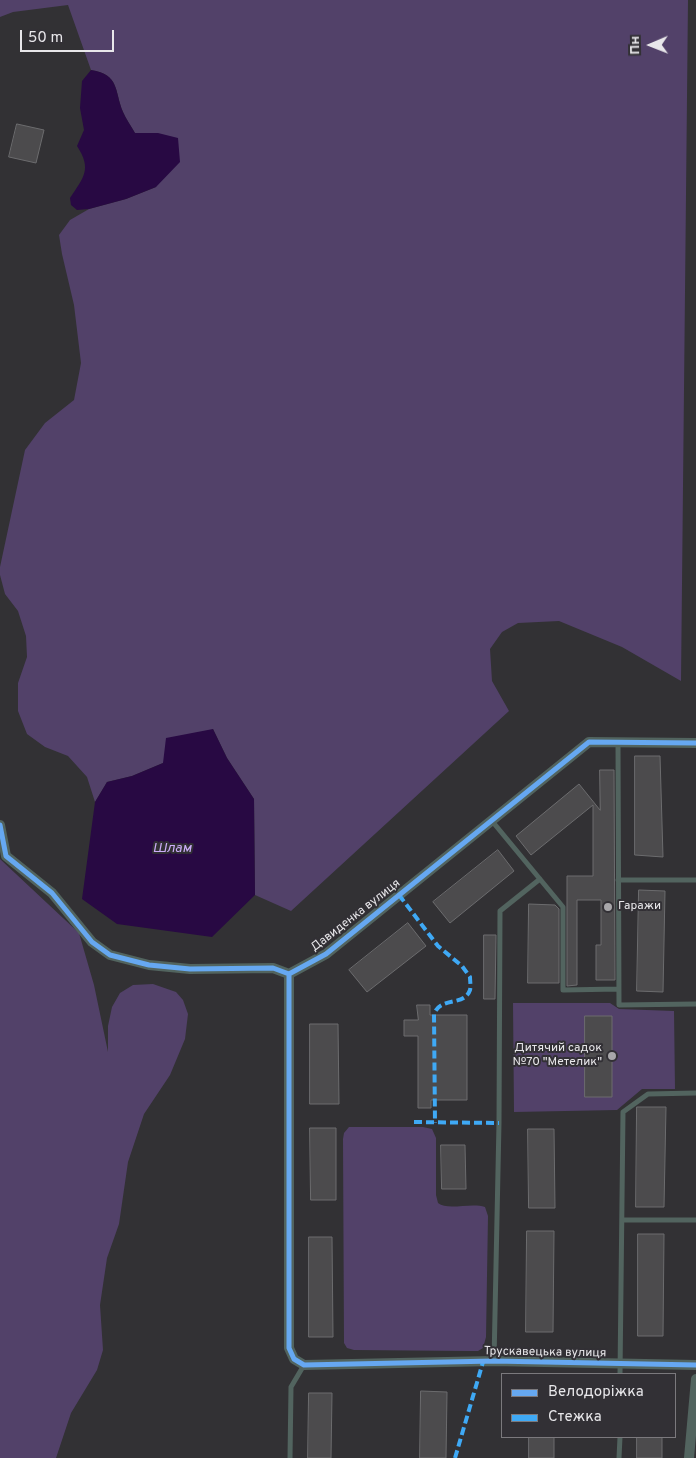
<!DOCTYPE html>
<html>
<head>
<meta charset="utf-8">
<style>
	body { margin:0 }
	#map { position:relative; width:696px; height:1458px; overflow:hidden; background:#323134; font-family:Overpass,sans-serif }
	canvas { display:block }
	.legend { position:absolute; left:501px; top:1373px; width:175px; height:65px; box-sizing:border-box; background:#323035; border:1px solid #7b797d; margin:0; padding:6px 9px; list-style:none; font-size:15px; color:#e8e7ea }
	.legend li { display:flex; align-items:center; gap:10px; height:25px }
	.legend b { width:25px; border:1px solid #7b797d }
	.north { position:absolute; left:626px; top:20px; width:50px; height:50px; -webkit-text-stroke:4px #323035; paint-order:stroke; rotate:269deg; font-size:14px; font-weight:700; line-height:20px; text-align:center; color:#e8e7ea }
	.north::after { content:''; display:block; margin:auto; width:18px; height:22px; background:#e8e7ea; clip-path:polygon(50% 0,100% 100%,50% 72%,0 100%) }
	.scale { position:absolute; left:20px; top:30px; width:94px; height:22px; box-sizing:border-box; border:2px solid #e8e7ea; border-top:0; padding-left:6px; font-size:15px; line-height:18px; white-space:nowrap; color:#e8e7ea; -webkit-text-stroke:4px #323035; paint-order:stroke }
</style>
</head>
<body>
<div id="map">
<canvas width="696" height="1458"></canvas>
<ul class="legend">
<li><b style="height:6px;background:#66a8f1"></b>Велодоріжка</li>
<li><b style="height:6px;background:#3fa9f5"></b>Стежка</li>
</ul>
<div class="north">Пн</div>
<div class="scale">50 m</div>
</div>
<script>
const g = document.querySelector('canvas').getContext('2d');
g.lineJoin = 'round';
function fillPath(path, color) {
  g.fillStyle = color;
  g.fill(path, 'evenodd');
}
function stroke(path, color, width, dash) {
  g.strokeStyle = color;
  g.lineWidth = width;
  g.lineCap = dash ? 'butt' : 'round';
  g.setLineDash(dash || []);
  g.stroke(path);
}
function label(font, color, halo, rows, align = 'center') {
  g.font = font + ' Overpass,sans-serif';
  g.lineWidth = 4;
  g.setLineDash([]);
  g.textBaseline = 'middle';
  g.strokeStyle = halo;
  g.fillStyle = color;
  for (const [text, x, y, turn = 0] of rows) {
    g.save();
    g.translate(x, y);
    g.rotate((+turn || 0) * Math.PI / 180);
    g.textAlign = isNaN(turn) ? turn : align;
    if (halo) g.strokeText(text, 0, 0);
    g.fillText(text, 0, 0);
    g.restore();
  }
}
fillPath(new Path2D(`
	M0 0H688L681 681 622 647 559 621 518 623 502 632 490 649 492 681 509 711 291 911 255 895 254 799 227 758 213 729 163 763 132 776 107 782 95 802 87 777 68 756 45 747 27 734 18 711V683L27 657 26 636 18 611 5 594 0 575V567L25 450 45 423 74 400 81 363 74 305 62 254 59 235 70 220 89 209 126 199 156 187 158 133H135C131 126 126 119 123 112 114 90 120 75 91 70L68 5 13 12 0 17Z
	M0 859 79 933 94 985 108 1052V1026L112 1007 120 993 133 985 153 984 176 992 183 1000 188 1014 185 1039 170 1075 144 1114 128 1162 119 1224 107 1258 100 1305 103 1350 97 1370 71 1413 56 1458H0Z
	M513 1003H610L619 1009 674 1011 675 1089H642L617 1110 514 1112Z
	M349 1127H423L432 1129 436 1138V1195L438 1203C448 1211 471 1202 485 1207L488 1216 486 1337 483 1348 478 1351H470L354 1350 347 1348 344 1343 343 1139 344 1133Z`), '#524169');
fillPath(new Path2D(`
	M91 70C120 75 114 90 123 112 126 119 131 126 135 133H158L178 138 180 162 156 187 126 199 89 209 77 210 71 205 70 198C84 177 92 169 77 146L84 130 80 108 82 81Z
	M213 729 227 758 254 799 255 895 212 937 117 924 82 899 95 802 107 782 132 776 163 763 166 738Z`), '#280943');
const building = new Path2D(`
	M17 124 44 130 36 163 9 157Z
	M635 756H660L663 857 635 855Z
	M600 770H614L615 980H596V945H601V900H577V985L567 986V876H593V805L531 855 516 836 579 784 600 810Z
	M498 850 514 871 450 923 433 902Z
	M639 890 665 891 663 992 637 991Z
	M529 904 555 905 559 909V983H528Z
	M408 923 426 946 367 992 349 970Z
	M484 935H496L495 999H484Z
	M417 1005H430V1015H467V1100H431V1108H418V1036H404V1020H418Z
	M585 1016H612V1097H585Z
	M310 1024H338L339 1104H310Z
	M637 1107H666L664 1207H636Z
	M310 1128H336V1200H311Z
	M528 1129H554L555 1208H529Z
	M441 1145H465L466 1189H442Z
	M527 1231H554L553 1332H526Z
	M638 1234H664L663 1336H638Z
	M309 1237H332L333 1337H309Z
	M421 1391 447 1392 446 1458H420Z
	M309 1393H332L331 1458H308Z
	M529 1437H554V1458H529Z
	M637 1437H662V1458H637Z`);
fillPath(building, '#4c4b4d');
stroke(building, '#6c6c6e', 1);
stroke(new Path2D(`
	M618 742 619 1005 696 1004
	M492 821 563 907V990L619 989
	M618 880H696
	M622 1220H696
	M494 1361 499 1123 500 911 540 879
	M620 1374 623 1112 648 1094 696 1093
	M290 1458 291 1387 304 1365
	M619 1458 620 1437`), '#52645f', 5);
stroke(new Path2D(`
	M0 825 6 856 52 893 92 942 110 955 149 965 190 969 273 968 289 974
	M289 974V1348L294 1359 304 1365 494 1361 696 1365
	M289 974 326 954 589 742 696 743
	M689 1458 696 1379`), '#52645f', 10);
stroke(new Path2D(`
	M399 895 438 946 462 966 470 977C470 981 471 986 470 990 464 1007 441 996 434 1014L435 1123
	M414 1122 499 1123
	M455 1458 483 1362`), '#3fa9f5', 4, [8, 4]);
stroke(new Path2D(`
	M0 825 6 856 52 893 92 942 110 955 149 965 190 969 273 968 289 974
	M289 974V1348L294 1359 304 1365 494 1361 696 1365
	M289 974 326 954 589 742 696 743`), '#66a8f1', 5);
for (const [x, y, r, color] of [
	[608,907,5,"#a8a7aa"],
	[612,1056,5,"#a8a7aa"]
]) {
  const dot = new Path2D();
  dot.arc(x, y, r, 0, 2 * Math.PI);
  g.fillStyle = color;
  g.fill(dot);
  stroke(dot, '#323035', 2);
}
label('12px', '#e8e7ea', '#323035', [
	["Гаражи",618,907],
	["Дитячий садок",602,1049,"right"],
	["№70 \"Метелик\"",602,1063,"right"]
], 'left');
label('12px', '#e8e7ea', '#323035', [
	["Давиденка вулиця",356,916,-38],
	["Трускавецька вулиця",545,1353,1]
]);
label('italic 14px', '#ccadf9', '#323035', [
	["Шлам",172,849]
]);
</script>
</body>
</html>
